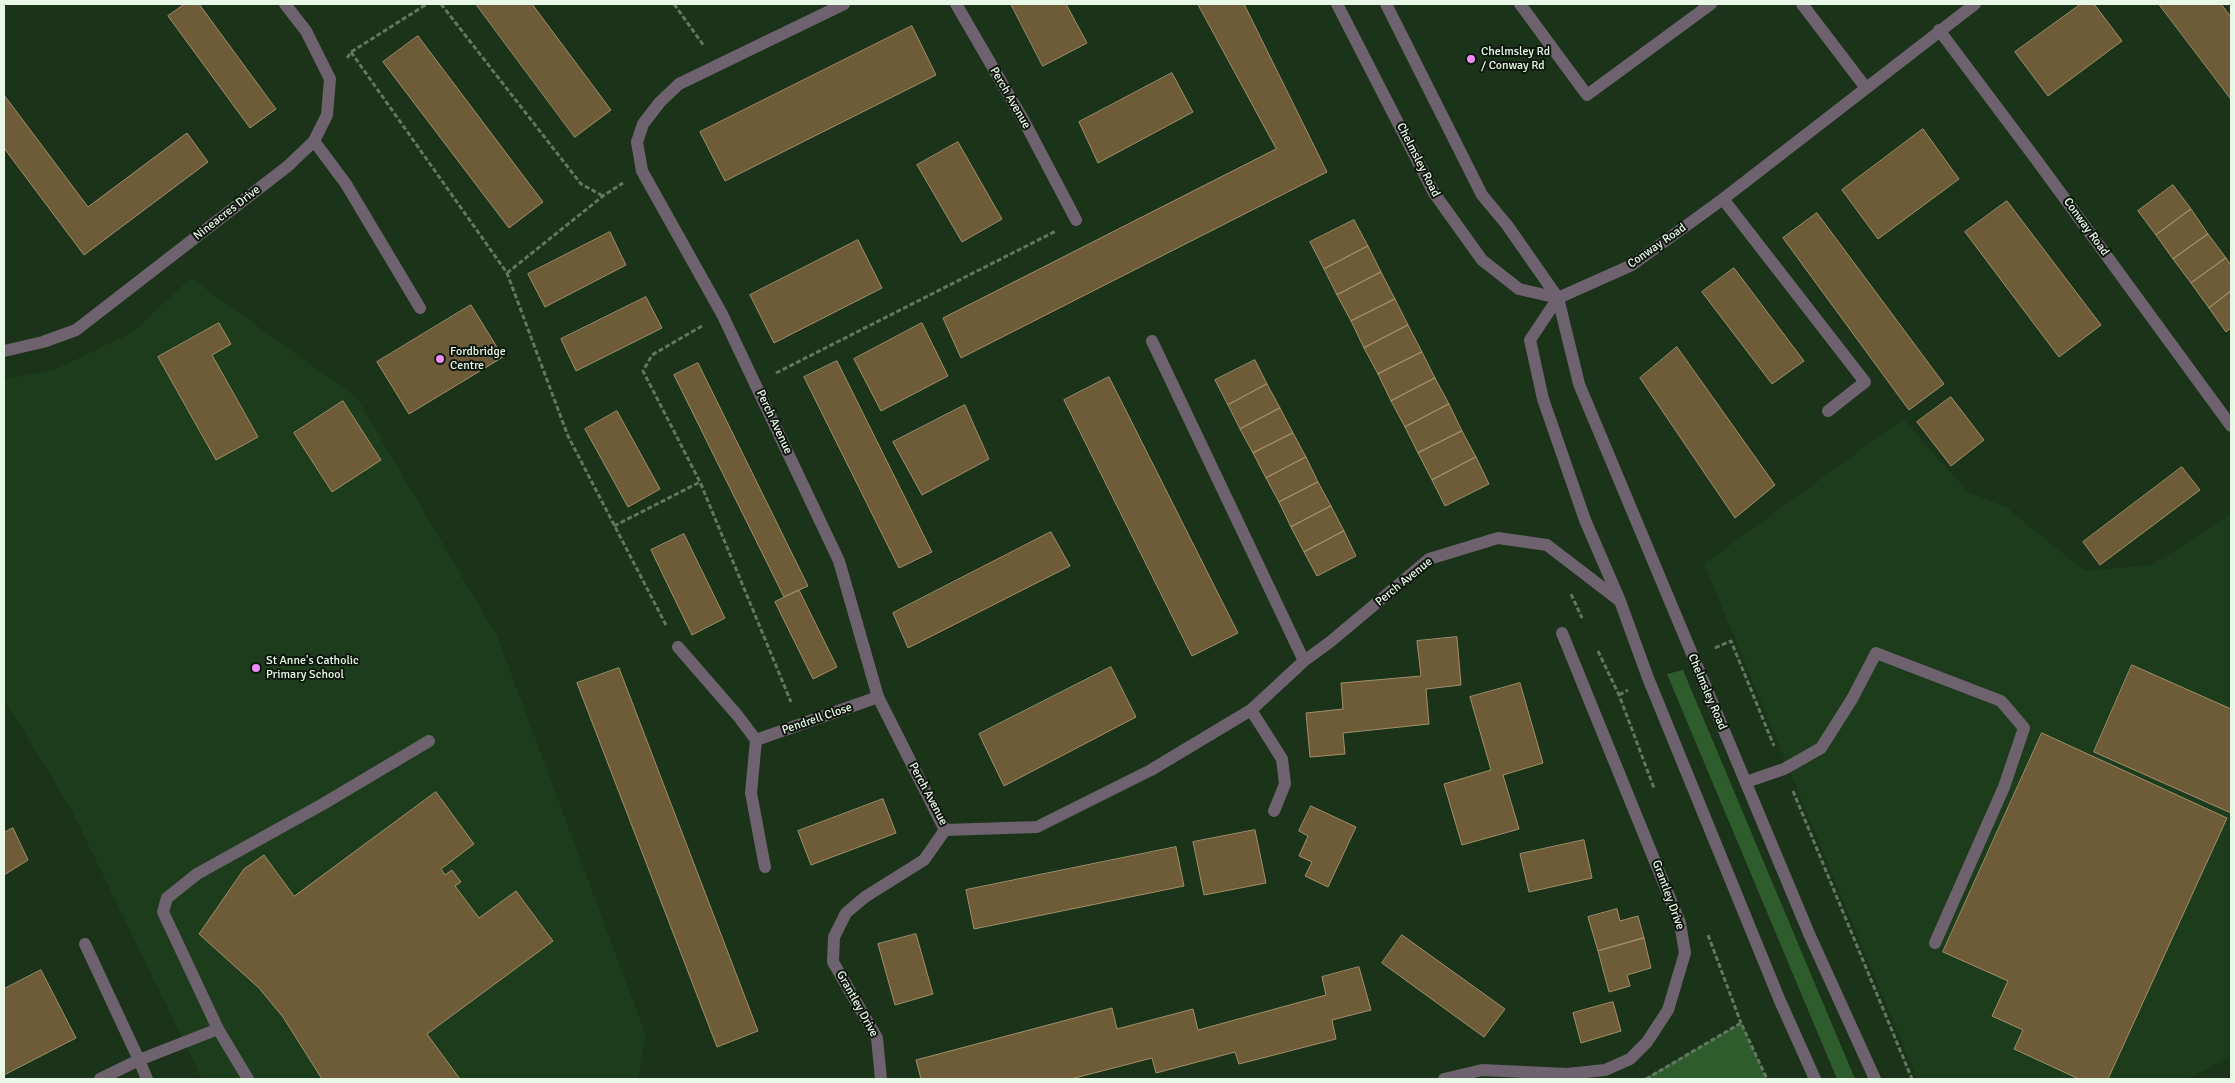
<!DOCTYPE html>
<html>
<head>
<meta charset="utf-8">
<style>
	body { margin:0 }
	#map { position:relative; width:2235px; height:1083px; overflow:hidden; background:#1a3319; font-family:Signika,sans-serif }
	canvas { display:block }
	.frame { position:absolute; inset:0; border:5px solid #e8f8e7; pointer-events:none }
</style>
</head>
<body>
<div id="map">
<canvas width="2235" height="1083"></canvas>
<div class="frame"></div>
</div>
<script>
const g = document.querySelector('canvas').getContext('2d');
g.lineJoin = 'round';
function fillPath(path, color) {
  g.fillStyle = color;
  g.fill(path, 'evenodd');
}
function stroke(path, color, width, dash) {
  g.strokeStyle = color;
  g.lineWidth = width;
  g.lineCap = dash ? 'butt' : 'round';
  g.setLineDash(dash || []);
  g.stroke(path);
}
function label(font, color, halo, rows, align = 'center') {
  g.font = font + ' Signika,sans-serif';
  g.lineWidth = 4;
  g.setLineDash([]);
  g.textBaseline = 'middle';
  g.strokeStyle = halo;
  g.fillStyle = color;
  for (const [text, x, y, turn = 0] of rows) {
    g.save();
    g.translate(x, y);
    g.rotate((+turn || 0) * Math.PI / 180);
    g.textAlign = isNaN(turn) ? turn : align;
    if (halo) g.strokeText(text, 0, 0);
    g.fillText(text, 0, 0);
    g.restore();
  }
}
fillPath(new Path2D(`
	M191 278 357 398 497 636 646 1035 638 1079H202L71 809 4 699V379L54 370 131 333Z
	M1903 419 1968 492 2006 507 2085 571 2151 565 2231 515V1056L2187 1079H1917L1704 564Z`), '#1d3c1c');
fillPath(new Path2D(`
	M1683 670 1855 1079H1837L1667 674Z
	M1741 1023 1767 1079H1644Z`), '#2f5c2d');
const building = new Path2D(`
	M185 4H199L276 109 250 128 168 16Z
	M476 4H532L611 110 575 137Z
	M1011 4H1066L1087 43 1043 66Z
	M1198 4H1244L1327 172 961 358 943 318 1276 149Z
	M2081 4H2094L2122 41 2048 96 2015 52Z
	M2159 4H2221L2231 17V99Z
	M912 26 936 75 725 181 700 132Z
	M418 36 543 202 509 228 383 62Z
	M1172 73 1193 112 1098 163 1079 122Z
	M4 95 88 207 187 133 208 162 84 255 4 148Z
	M1923 129 1959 179 1878 239 1842 190Z
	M958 142 1002 219 962 242 917 165Z
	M2173 185 2191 209 2156 235 2138 211Z
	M2007 201 2101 325 2059 357 1965 232Z
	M2191 209 2208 234 2173 259 2156 235Z
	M1817 213 1944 384 1909 410 1783 238Z
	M1354 220 1368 246 1324 269 1310 242Z
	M610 232 626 265 545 307 528 274Z
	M2208 234 2226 258 2191 283 2173 259Z
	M858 240 882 288 774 343 750 295Z
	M1368 246 1381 272 1337 295 1324 269Z
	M2226 258 2231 265V291L2209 308 2191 283Z
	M1734 268 1804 361 1772 384 1702 292Z
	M1381 272 1395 299 1351 321 1337 295Z
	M2231 291V328L2226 332 2209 308Z
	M646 297 662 328 576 371 561 339Z
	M1395 299 1408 325 1364 348 1351 321Z
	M471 305 503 357 409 414 377 362Z
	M219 323 231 344 212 355 258 437 216 460 158 357Z
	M922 323 948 376 881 411 854 359Z
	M1408 325 1422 352 1378 374 1364 348Z
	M1677 347 1775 485 1735 518 1640 378Z
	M1422 352 1435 378 1391 401 1378 374Z
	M1255 360 1267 384 1228 405 1215 380Z
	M837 361 932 552 899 568 804 377Z
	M698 363 808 586 784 597 674 375Z
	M1109 377 1238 633 1192 656 1064 400Z
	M1435 378 1449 404 1405 427 1391 401Z
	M1267 384 1280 408 1240 429 1228 405Z
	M1951 397 1984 440 1951 466 1917 422Z
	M343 401 381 460 332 492 294 433Z
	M1449 404 1462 431 1418 453 1405 427Z
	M965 405 989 459 922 495 893 442Z
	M1280 408 1293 433 1253 453 1240 429Z
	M617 411 660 489 628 507 585 429Z
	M1462 431 1476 457 1432 480 1418 453Z
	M1293 433 1306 457 1266 478 1253 453Z
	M1306 457 1318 482 1279 502 1266 478Z
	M1476 457 1489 484 1445 506 1432 480Z
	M2182 467 2200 490 2100 565 2083 542Z
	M1318 482 1331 506 1291 527 1279 502Z
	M1331 506 1344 531 1304 552 1291 527Z
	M1344 531 1356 556 1317 576 1304 552Z
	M1051 532 1070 566 908 648 893 613Z
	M684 534 725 618 692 635 651 550Z
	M799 590 837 667 813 679 775 602Z
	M1457 637 1461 685 1426 689 1429 724 1343 733 1345 754 1310 757 1306 713 1343 709 1341 683 1421 676 1417 641Z
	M2132 665 2231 709V813L2094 752Z
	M1111 667 1136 717 1004 786 979 734Z
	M619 668 758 1031 717 1047 577 683Z
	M1520 683 1543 763 1503 775 1519 829 1462 845 1444 784 1491 770 1470 697Z
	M2042 733 2227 818 2108 1079H2079L2014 1049 2023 1030 1992 1016 2008 981 1943 952Z
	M436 792 474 844 441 869 445 875 452 870 461 882 455 886 479 918 516 891 553 941 427 1034 460 1079H322L283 1017 259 988 199 934 244 869 264 855 294 896Z
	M883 799 896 833 811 865 798 831Z
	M1311 806 1356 827 1328 887 1305 876 1312 862 1299 856 1308 836 1299 831Z
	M13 828 28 860 4 875V833Z
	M1255 830 1266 883 1204 895 1193 842Z
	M1584 840 1592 878 1529 892 1520 854Z
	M1176 847 1184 886 974 929 966 890Z
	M1617 909 1620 921 1638 916 1644 938 1598 951 1588 917Z
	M916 934 933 994 895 1005 878 944Z
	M1402 935 1505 1009 1484 1037 1382 963Z
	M1644 938 1651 968 1627 975 1630 986 1609 992 1598 951Z
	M1359 967 1371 1010 1332 1020 1336 1039 1239 1064 1235 1052 1156 1073 1152 1058 1071 1079H921L916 1060 1112 1008 1117 1029 1193 1009 1198 1030 1326 995 1322 977Z
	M41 970 76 1038 4 1075V989Z
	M1613 1002 1621 1031 1581 1043 1573 1013Z`);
fillPath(building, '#6e5c39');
stroke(building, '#a28f6a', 1);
stroke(new Path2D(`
	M441 4 581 184 603 196
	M674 4 704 46
	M351 52 507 273 568 436 667 627
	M347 58 351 52 427 4
	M507 273 603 196 623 183
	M702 326 652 355 643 371 700 482 791 702
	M776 373 1056 231
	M614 526 700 482
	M1571 594 1582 618
	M1715 648 1731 641 1774 746
	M1598 651 1619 695 1654 788
	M1619 695 1628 690
	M1793 791 1912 1079
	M1708 935 1741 1023
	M1646 1079 1741 1023 1767 1079`), '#617760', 3, [5, 2.5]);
stroke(new Path2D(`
	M844 4 679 84 660 102 643 124 637 142 642 171 722 314 839 561 878 697 945 830 1037 827 1151 770 1251 710 1304 661 1330 642 1429 559 1498 538 1547 545 1620 601
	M956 4 1024 121 1076 220
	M1337 4 1434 193 1482 260 1519 289 1558 298
	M1386 4 1482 195 1507 225 1558 298 1579 384 1810 936 1875 1079
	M1520 4 1587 95 1711 4
	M1802 4 1866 88
	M1939 30 2038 162 2231 426
	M314 141 346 184 420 308
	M1723 199 1865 382 1828 411
	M1558 298 1530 340 1543 399 1585 520 1620 601 1648 678 1780 1001 1815 1079
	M1558 298 1632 265 1723 199 1975 4
	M1152 341 1304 661
	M4 351 43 342 76 330 288 166 314 141 327 115 330 79 306 31 285 4
	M678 647 738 716 756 740
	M1251 710 1282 759 1285 784 1274 811
	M1746 782 1784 769 1821 748 1852 699 1876 653 2001 701 2024 728 2004 787 1935 943
	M765 867 751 793 756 740 878 697
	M85 944 139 1060 218 1029 248 1079
	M218 1029 163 912 167 898 197 874 323 804 429 741
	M100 1079 139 1060 147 1079
	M881 1079 877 1038 833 962 834 937 846 913 865 897 924 860 945 830
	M1444 1079 1482 1070 1567 1074 1605 1070 1630 1059 1647 1042 1668 1010 1685 953 1680 923 1562 633`), '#6e626f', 12);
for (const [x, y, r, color] of [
	[1471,59,5,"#ed8cf9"],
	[440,359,5,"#ed8cf9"],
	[256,668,5,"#ed8cf9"]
]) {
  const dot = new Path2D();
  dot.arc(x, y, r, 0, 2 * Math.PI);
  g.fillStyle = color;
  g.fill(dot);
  stroke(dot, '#0d170c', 2);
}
label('12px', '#e8f8e7', '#0d170c', [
	["Chelmsley Rd",1481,52],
	["/ Conway Rd",1481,66],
	["Fordbridge",450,352],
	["Centre",450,366],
	["St Anne's Catholic",266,661],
	["Primary School",266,675]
], 'left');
label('12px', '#e8f8e7', '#0d170c', [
	["Perch Avenue",1010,98,60],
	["Chelmsley Road",1418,160,63],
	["Nineacres Drive",227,213,-38],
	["Conway Road",2086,227,54],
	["Conway Road",1657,246,-35],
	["Perch Avenue",774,422,65],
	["Perch Avenue",1404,582,-39],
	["Chelmsley Road",1707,692,67],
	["Pendrell Close",817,719,-19],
	["Perch Avenue",928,794,62],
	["Grantley Drive",1668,895,70],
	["Grantley Drive",857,1004,61]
]);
</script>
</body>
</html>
